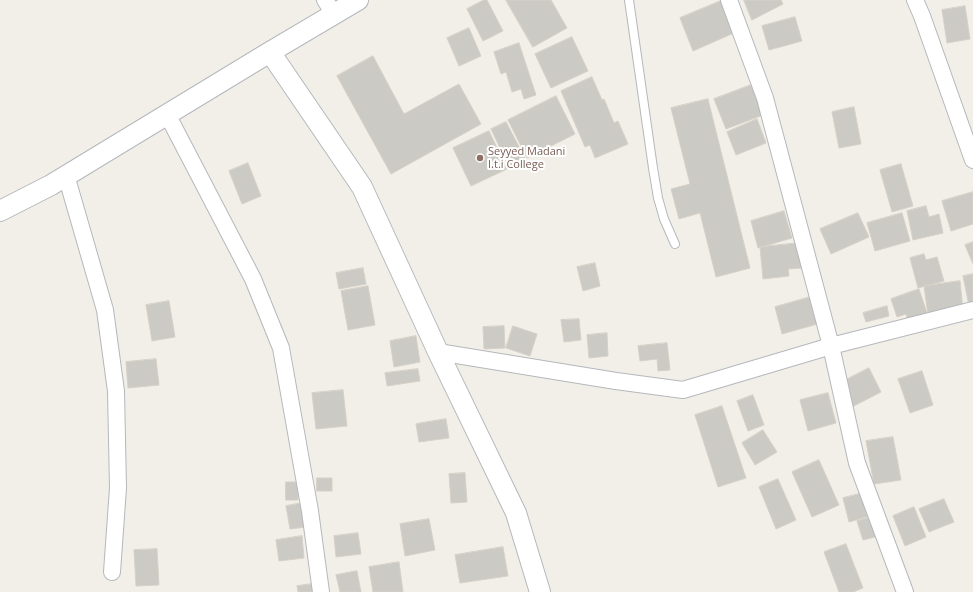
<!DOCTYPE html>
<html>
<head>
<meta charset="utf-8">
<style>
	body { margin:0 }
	canvas { display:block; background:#f1efe8 }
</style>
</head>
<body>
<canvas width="973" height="592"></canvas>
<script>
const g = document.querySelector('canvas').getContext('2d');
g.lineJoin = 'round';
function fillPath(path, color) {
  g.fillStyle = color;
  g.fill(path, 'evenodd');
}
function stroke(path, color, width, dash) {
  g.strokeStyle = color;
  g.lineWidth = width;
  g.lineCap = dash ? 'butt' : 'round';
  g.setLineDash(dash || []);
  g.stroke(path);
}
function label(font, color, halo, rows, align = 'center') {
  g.font = font + ' "Open Sans",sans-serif';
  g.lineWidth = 4;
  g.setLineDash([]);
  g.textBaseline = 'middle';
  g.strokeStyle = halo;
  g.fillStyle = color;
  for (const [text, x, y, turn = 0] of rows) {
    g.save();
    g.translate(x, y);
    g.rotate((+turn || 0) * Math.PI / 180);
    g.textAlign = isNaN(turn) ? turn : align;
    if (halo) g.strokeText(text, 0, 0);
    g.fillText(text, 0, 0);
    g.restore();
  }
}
const building = new Path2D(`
	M484 0H487L503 31 483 41 467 9Z
	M506 0H551L567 28 533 47Z
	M723 0 736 32 693 51 680 18Z
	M744 0H781L783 4 752 20Z
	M965 6 970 39 947 43 942 10Z
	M795 17 802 41 769 50 762 26Z
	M469 28 481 56 459 66 447 38Z
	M572 37 588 71 551 88 535 54Z
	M519 43 536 95 524 99 521 89 512 92 506 72 501 74 494 52Z
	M373 56 404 114 459 84 481 124 391 174 337 76Z
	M592 77 602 100 604 99 614 123 618 121 628 144 595 158 590 145 585 147 561 91Z
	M751 85 763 115 726 129 714 99Z
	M556 96 575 134 527 158 508 120Z
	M708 99 750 268 716 277 700 213 679 219 671 189 690 184 671 108Z
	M854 107 861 144 839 148 832 112Z
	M757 119 766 143 736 155 727 132Z
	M506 122 525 158 509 167 491 129Z
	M489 131 507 169 471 186 453 148Z
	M248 163 261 196 242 204 229 171Z
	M901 164 913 206 892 212 880 170Z
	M973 192V224L951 231 942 201Z
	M926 206 929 217 939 214 943 233 913 240 907 211Z
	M784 211 792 238 758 248 751 221Z
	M858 213 869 237 831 254 820 229Z
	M902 213 910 241 875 251 867 223Z
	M973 242V264L965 245Z
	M800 243 802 268 788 269 789 276 763 279 760 247Z
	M924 254 926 260 937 257 944 281 918 288 910 258Z
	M595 263 600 286 583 291 577 267Z
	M363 268 366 284 339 289 336 273Z
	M973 274V306H969L963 276Z
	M960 281 963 310 928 315 924 286Z
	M368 286 375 325 348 330 341 291Z
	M919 289 929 319 909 325 906 314 897 317 891 299Z
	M814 296 821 323 782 334 775 307Z
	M169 301 175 337 152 341 146 305Z
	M887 306 889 316 866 322 863 313Z
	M579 319 581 340 564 342 561 320Z
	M504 326 505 348 484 349 483 327Z
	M513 326 537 334 530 356 506 348Z
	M607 333 608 356 589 358 587 335Z
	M416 336 420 362 394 367 390 341Z
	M667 343 670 370 658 371 657 359 640 361 638 346Z
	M156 359 159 385 128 388 126 362Z
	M869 368 881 392 850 408 838 384Z
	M418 369 420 381 387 386 385 373Z
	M922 371 933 405 910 413 898 379Z
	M343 390 347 426 316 429 312 393Z
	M828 393 836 423 808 431 800 400Z
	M753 395 764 425 748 431 737 401Z
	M722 406 746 478 718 487 695 415Z
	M446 419 449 438 419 442 416 424Z
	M763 430 777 452 755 465 742 443Z
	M893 437 901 480 874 484 866 441Z
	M819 460 839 505 812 517 792 472Z
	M465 473 467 502 451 503 449 474Z
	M317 478H332V491H317Z
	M778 479 796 520 776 529 759 487Z
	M286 482H298V500H286Z
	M867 492 873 515 849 522 843 498Z
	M944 499 954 522 929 532 919 509Z
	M302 503 306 527 290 529 286 506Z
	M914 507 926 537 905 546 893 516Z
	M877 515 883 535 863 540 857 521Z
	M429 519 435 550 405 556 400 524Z
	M358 533 361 554 336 557 334 536Z
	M302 536 304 558 279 561 276 540Z
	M846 544 863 588 853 592H839L824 552Z
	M503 547 508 576 460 583 455 555Z
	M157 549 159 585 136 586 134 550Z
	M399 562 403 592H373L369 567Z
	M357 571 361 592H340L336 575Z
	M312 584 313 592H298L297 586Z`);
fillPath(building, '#cccac5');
stroke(building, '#d6d1c6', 1);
const service = new Path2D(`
	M629 0 653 168 658 198 664 219 675 244`);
const minor = new Path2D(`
	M325 0 334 14
	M729 0 765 98 831 346 857 463 905 592
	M915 0 922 16 973 160
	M167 114 253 279 281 348 310 511 321 592
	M66 175 105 310 116 391 118 488 112 572
	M438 352 616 381 683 390 831 346 973 310`);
const tertiary = new Path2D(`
	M270 52 362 187 438 352 516 513 540 592
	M0 211 51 185 270 52 358 0`);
stroke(service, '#b5b8bc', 10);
stroke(minor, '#b5b8bc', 18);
stroke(tertiary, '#b5b8bc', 22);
stroke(service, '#fff', 8);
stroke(minor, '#fff', 16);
stroke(tertiary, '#fff', 20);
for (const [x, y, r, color] of [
	[480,158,4,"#8d6e63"]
]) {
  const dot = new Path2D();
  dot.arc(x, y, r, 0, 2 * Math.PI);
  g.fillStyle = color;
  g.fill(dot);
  stroke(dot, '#fff', 1.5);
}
label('11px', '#785e54', '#fff', [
	["Seyyed Madani",488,152],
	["I.t.i College",488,165]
], 'left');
</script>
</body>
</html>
